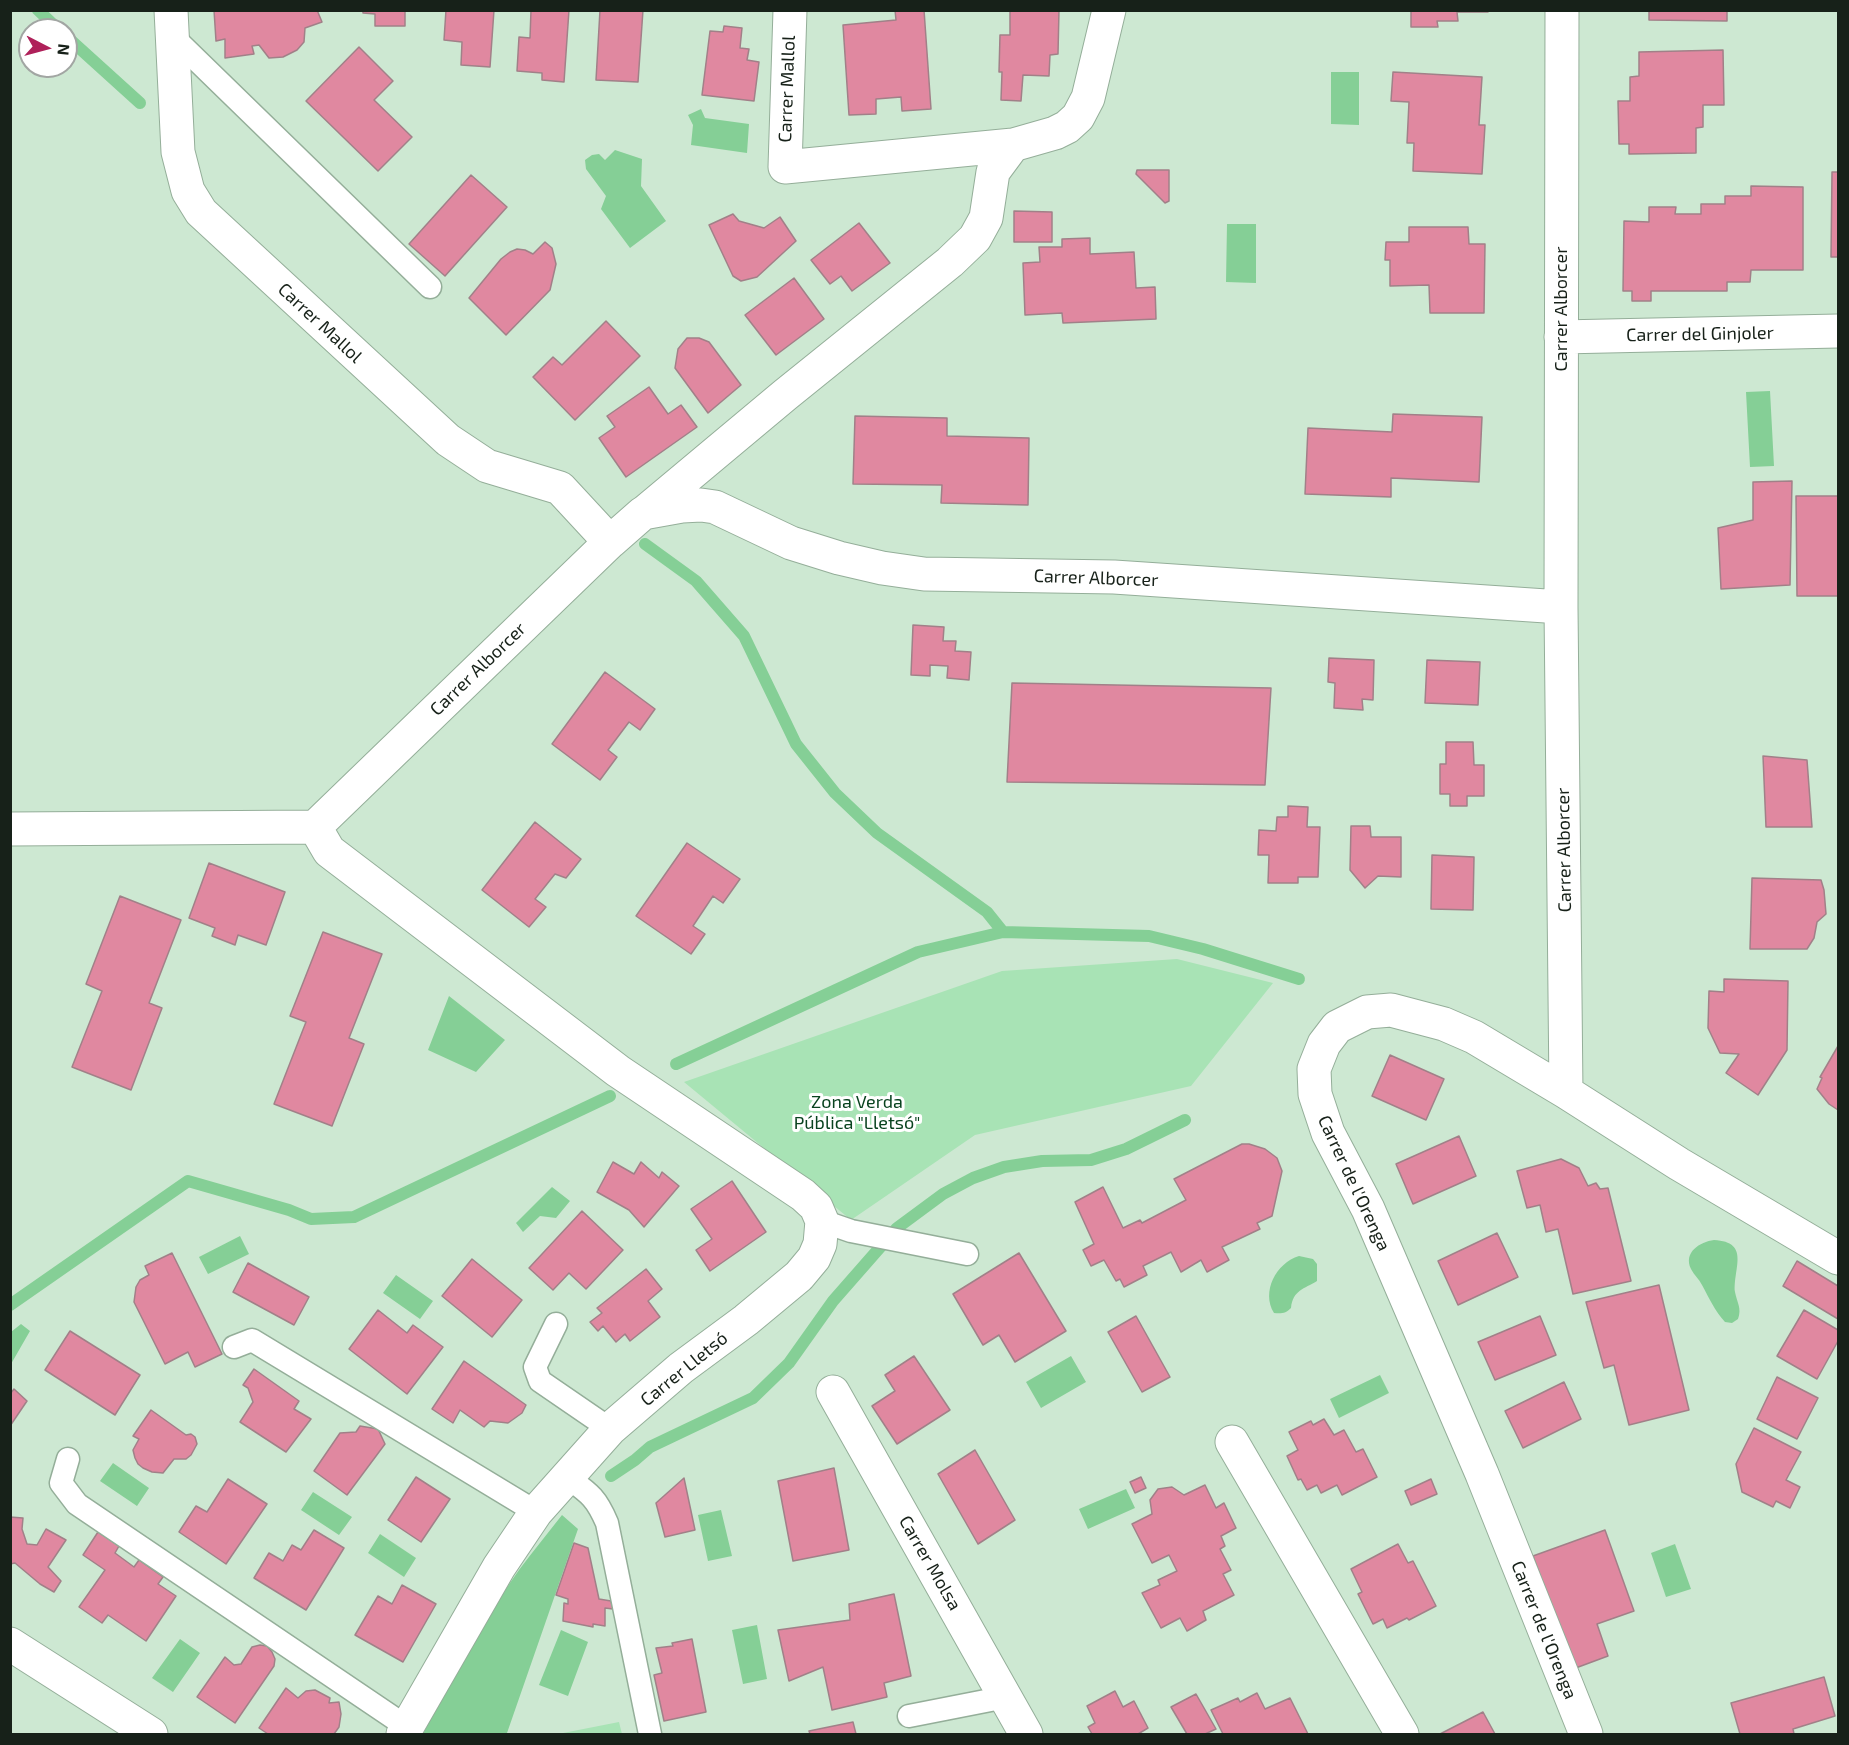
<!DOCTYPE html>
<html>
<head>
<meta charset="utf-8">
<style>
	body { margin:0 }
	#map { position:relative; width:1849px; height:1745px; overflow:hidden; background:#cde8d2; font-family:"Exo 2",sans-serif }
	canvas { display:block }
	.frame { position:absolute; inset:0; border:12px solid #172119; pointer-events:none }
	.north { position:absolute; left:18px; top:18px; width:60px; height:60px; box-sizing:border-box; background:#fff; border:2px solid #a2a6a3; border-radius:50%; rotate:96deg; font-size:16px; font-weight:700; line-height:24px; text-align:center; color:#172119 }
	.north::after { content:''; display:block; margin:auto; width:21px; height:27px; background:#af215a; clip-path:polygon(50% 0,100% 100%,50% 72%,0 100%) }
</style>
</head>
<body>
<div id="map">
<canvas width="1849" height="1745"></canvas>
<div class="frame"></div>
<div class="north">N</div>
</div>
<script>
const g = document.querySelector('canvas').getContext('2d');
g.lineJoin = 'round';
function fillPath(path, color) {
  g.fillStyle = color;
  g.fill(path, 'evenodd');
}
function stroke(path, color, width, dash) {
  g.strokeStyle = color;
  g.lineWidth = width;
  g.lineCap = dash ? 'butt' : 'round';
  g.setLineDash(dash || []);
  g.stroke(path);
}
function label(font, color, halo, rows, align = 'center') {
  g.font = font + ' "Exo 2",sans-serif';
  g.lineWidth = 6;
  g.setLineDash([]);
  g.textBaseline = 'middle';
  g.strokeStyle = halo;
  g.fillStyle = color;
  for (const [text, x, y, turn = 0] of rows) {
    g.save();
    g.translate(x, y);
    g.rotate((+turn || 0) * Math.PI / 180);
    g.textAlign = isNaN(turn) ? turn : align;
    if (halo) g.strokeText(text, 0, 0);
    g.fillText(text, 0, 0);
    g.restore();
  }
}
fillPath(new Path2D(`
	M1177 959 1273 983 1191 1086 975 1135 851 1220 684 1082 1002 971Z
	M619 1722 622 1734H558Z`), '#a8e3b5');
fillPath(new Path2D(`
	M1331 72H1359V125L1331 124Z
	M701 109 705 118 749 124 747 153 691 145 693 125 688 115Z
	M615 150 642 159 641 186 666 221 630 248 601 209 606 196 586 169 585 160 592 155 599 154 605 160Z
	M1227 224H1256V283L1226 282Z
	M1770 391 1774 466 1750 467 1746 392Z
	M449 996 505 1040 476 1072 428 1050Z
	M552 1187 570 1201 556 1218 540 1216 523 1232 516 1223Z
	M240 1236 249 1254 208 1274 199 1257Z
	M1714 1240C1751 1242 1733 1269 1735 1292 1737 1303 1742 1308 1738 1319L1732 1323 1725 1322C1715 1311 1709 1298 1702 1285 1699 1279 1694 1275 1691 1269 1683 1252 1700 1242 1714 1240Z
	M1299 1256 1313 1259 1317 1264V1281C1304 1289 1293 1290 1291 1308 1286 1313 1282 1314 1274 1313 1261 1292 1276 1263 1299 1256Z
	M396 1275 433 1301 420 1319 383 1293Z
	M21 1324 30 1331 11 1364V1332Z
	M1071 1356 1086 1382 1041 1408 1026 1382Z
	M1380 1375 1389 1393 1339 1418 1330 1399Z
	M113 1463 149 1488 137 1506 100 1481Z
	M1126 1489 1135 1508 1088 1529 1079 1509Z
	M313 1492 352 1517 339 1535 301 1510Z
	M721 1510 732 1556 708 1561 698 1515Z
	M562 1515 578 1529 507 1733 423 1734C452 1678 482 1621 519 1570 533 1551 548 1533 562 1515Z
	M380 1534 416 1558 404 1577 368 1553Z
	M1675 1544 1691 1589 1666 1597 1651 1553Z
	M757 1625 767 1679 743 1684 732 1630Z
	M561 1630 588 1642 568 1696 539 1685Z
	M180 1639 200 1653 173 1692 152 1678Z`), '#85cf96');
stroke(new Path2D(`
	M38 10 59 30
	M66 36 140 103
	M645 544 696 581 744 636 796 744 835 793 877 833 987 912 1003 932 1149 936 1203 949 1299 979
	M676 1064 918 952 1003 932
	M10 1305 188 1181 289 1210 311 1219 354 1217 610 1096
	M611 1476 635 1460 650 1447 753 1398 789 1363 833 1301 897 1228 943 1194 973 1178 1004 1167 1042 1161 1091 1160 1126 1149 1185 1120`), '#85cf96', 12);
const building = new Path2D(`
	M214 10H317L322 22 305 28 304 42 297 50 283 57 269 58 259 45 252 46 254 54 225 58V39L216 41Z
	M363 10H405V26H375V14L363 13Z
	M446 10H494L490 67 461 65 462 42 444 40Z
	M531 10H569L564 82 542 80V73L517 71 519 37 530 38Z
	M600 10H643L638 82 596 80Z
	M895 10H924L931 109 902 111 901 97 876 99V114L849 115 843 25 896 20Z
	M1010 10H1059L1058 54 1050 55 1049 76 1023 75 1021 101 1001 100 1002 72H999L1000 35H1010Z
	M1409 10H1488V12H1457L1458 21H1437L1438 27H1411V11Z
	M1649 10H1727V21L1649 20Z
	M724 26 742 28 740 48 749 49 747 60 759 62 754 101 702 95 710 31 723 32Z
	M359 47 393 81 374 100 412 137 378 171 306 101Z
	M1723 50 1724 105H1703V127L1696 128V153L1629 154V144H1619L1618 101H1630V77L1639 76V52Z
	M1393 72 1482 77 1479 125H1485L1482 174 1413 171 1414 143H1407L1409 102 1391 101Z
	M1137 170H1169V201L1165 203 1136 174Z
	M1832 172H1838V257H1831Z
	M471 175 507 207 445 276 409 244Z
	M1751 186 1803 187V270H1751L1750 282H1727V291H1651V301H1632V291H1623L1624 221 1649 222V207H1676L1675 214H1701V204H1725V196H1751Z
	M1014 211 1052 212V242H1014Z
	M733 214 739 221 764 228 780 217 796 241 757 277 741 281 733 276 709 225Z
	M859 223 890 263 852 291 841 276 830 284 811 260Z
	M1409 227H1468L1469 244H1485L1484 313H1430L1429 285 1390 286V260H1385L1386 242H1409Z
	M1090 238V254L1134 252 1136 288 1155 287 1156 319 1063 323 1062 313 1025 315 1023 263 1040 262 1039 247H1062V239Z
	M545 242 552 248 556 264 550 290 506 335 469 298 501 259 510 252 517 249 525 250 533 254Z
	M794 278 824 319 776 355 745 315Z
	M606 321 640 356 575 420 533 377 553 357 562 365Z
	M687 338H699L709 342 741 385 708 413 675 368 678 349Z
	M649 387 668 414 681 405 697 427 626 477 599 438 615 427 607 416Z
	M1393 414 1482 417 1479 482 1391 478V497L1305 494 1308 428 1392 432Z
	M855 416 947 418V436L1029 438 1028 505 941 503 942 485 853 484Z
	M1792 481 1790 585 1721 589 1718 528 1753 520V482Z
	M1796 496H1838V596H1797Z
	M913 625 944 627 943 641H956L955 651 971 652 969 680 947 678 948 666 930 665V676L911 675Z
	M1329 658 1374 660 1373 700 1362 699 1363 710 1334 708 1335 683 1328 682Z
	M1427 660 1480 662 1478 705 1425 703Z
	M605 672 655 709 640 730 629 722 608 750 617 757 600 780 552 744Z
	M1012 683 1271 688 1265 785 1007 782Z
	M1446 742H1473L1474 765H1484V796H1467V806H1450V794H1440V764H1446Z
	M1763 756 1807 760 1812 827H1766Z
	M1288 806 1308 807 1307 827H1320L1318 877H1298V883H1268L1269 855H1258L1259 830 1276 831 1277 817H1288Z
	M535 822 581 859 566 878 555 874 535 899 546 907 529 927 482 890Z
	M1351 826H1370L1371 837H1401V877L1378 876 1365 888 1350 870Z
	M687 843 740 879 723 903 713 896 693 926 705 934 691 954 636 916Z
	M1432 855 1474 857 1473 910 1431 909Z
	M209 863 285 892 266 945 238 935 235 945 212 936 215 928 189 918Z
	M1752 878 1821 880 1824 890 1826 914 1817 922 1814 938 1807 949H1750Z
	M120 896 181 920 149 1003 162 1008 131 1090 72 1067 102 991 86 984Z
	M323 932 382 954 349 1038 364 1044 332 1126 274 1104 306 1022 290 1016Z
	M1724 979 1788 981 1787 1050 1758 1095 1726 1073 1739 1054 1720 1053 1708 1028 1709 991 1724 992Z
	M1838 1046V1110L1829 1104 1817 1089 1822 1078 1820 1077Z
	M1390 1055 1444 1079 1426 1120 1372 1096Z
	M1459 1136 1476 1176 1413 1204 1396 1164Z
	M1242 1144H1249L1265 1149 1277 1158 1282 1171 1272 1216 1257 1223 1260 1229 1222 1247 1229 1260 1207 1272 1201 1260 1181 1272 1171 1252 1143 1266 1147 1275 1124 1287 1120 1279 1116 1281 1104 1260 1091 1266 1083 1250 1094 1244 1075 1202 1103 1187 1123 1228 1140 1220 1142 1223 1186 1200 1174 1179Z
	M1561 1159 1579 1168 1588 1186 1596 1183 1600 1189 1608 1188 1631 1281 1573 1294 1558 1229 1546 1232 1540 1205 1527 1208 1517 1171Z
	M613 1162 634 1174 641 1162 659 1178 662 1172 679 1186 644 1227 629 1210 597 1192Z
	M732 1181 766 1232 710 1271 696 1250 712 1239 691 1209Z
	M582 1211 623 1250 586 1289 569 1273 553 1290 529 1268Z
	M1497 1233 1518 1277 1458 1305 1438 1261Z
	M172 1253 222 1354 195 1367 188 1352 165 1364 134 1302 136 1287 140 1280 149 1275 145 1266Z
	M1019 1253 1066 1331 1015 1362 999 1335 983 1345 953 1294Z
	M472 1259 522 1300 492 1337 442 1296Z
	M1797 1261 1838 1286V1319L1783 1286Z
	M248 1263 309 1297 294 1325 233 1292Z
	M646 1269 662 1289 648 1301 660 1317 630 1341 625 1334 616 1342 603 1326 598 1331 590 1322 602 1313 597 1308Z
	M1659 1285 1689 1410 1629 1425 1614 1365 1604 1368 1586 1302Z
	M378 1310 407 1333 413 1325 443 1347 407 1394 349 1349Z
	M1804 1310 1838 1330V1341L1817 1379 1777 1356Z
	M1136 1316 1170 1377 1142 1392 1108 1332Z
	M1540 1316 1556 1355 1495 1380 1478 1342Z
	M70 1331 140 1375 115 1415 45 1370Z
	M914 1356 950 1410 897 1444 872 1406 895 1391 885 1375Z
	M464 1361 526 1405 522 1413 508 1423 490 1421 484 1427 460 1410 453 1423 432 1409Z
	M254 1369 299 1401 294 1409 311 1419 286 1452 240 1422 253 1402 248 1388 243 1385Z
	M1777 1377 1818 1398 1797 1439 1757 1419Z
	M1564 1382 1581 1419 1523 1448 1505 1411Z
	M14 1389 27 1401 10 1426V1394Z
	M151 1410 186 1435 191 1434 195 1437 197 1444 191 1455 186 1459H174L163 1473 152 1472 143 1468 138 1464 135 1458 133 1450 139 1439 133 1436Z
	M1324 1419 1334 1435 1344 1430 1356 1452 1363 1449 1377 1477 1342 1495 1337 1485 1321 1493 1317 1485 1307 1490 1301 1479 1298 1480 1287 1456 1298 1450 1289 1432 1311 1421 1313 1425Z
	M360 1426 378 1429 385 1444 347 1495 314 1471 340 1433 356 1432Z
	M1754 1428 1801 1452 1786 1480 1800 1487 1790 1508 1776 1501 1773 1507 1742 1492 1736 1464Z
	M975 1450 1015 1520 978 1544 938 1474Z
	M834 1468 849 1550 793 1561 778 1481Z
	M416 1477 450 1499 421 1542 388 1520Z
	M1141 1477 1146 1488 1135 1493 1130 1482Z
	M684 1478 695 1530 665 1537 656 1503Z
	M228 1479 267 1504 226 1564 179 1532 196 1506 207 1512Z
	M1431 1479 1437 1494 1411 1505 1405 1491Z
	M1205 1485 1216 1508 1224 1503 1236 1528 1221 1536 1225 1546 1220 1549 1231 1570 1223 1574 1234 1595 1203 1611 1206 1620 1187 1631 1180 1618 1161 1628 1142 1593 1160 1585 1158 1580 1177 1571 1169 1555 1152 1563 1132 1524 1152 1514 1150 1500 1158 1489 1172 1487 1184 1495Z
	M10 1517 23 1518 22 1529 27 1544 37 1545 46 1529 66 1540 48 1567 61 1581 54 1592 40 1584 15 1563 10 1564Z
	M314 1530 344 1548 306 1610 254 1578 269 1553 283 1561 292 1545 301 1550Z
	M1605 1530 1634 1611 1597 1624 1608 1656 1573 1669 1533 1556Z
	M98 1532 119 1546 115 1553 134 1567 139 1560 163 1577 158 1584 176 1596 146 1641 108 1615 102 1623 79 1607 105 1570 83 1555Z
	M574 1543 588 1548 599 1599 611 1601 613 1609 605 1608V1626L593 1624V1627L563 1621 564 1603 568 1604V1599L556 1595Z
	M1398 1544 1408 1563 1413 1561 1436 1606 1409 1620 1407 1618 1387 1628 1383 1619 1373 1624 1358 1594 1362 1592 1351 1569Z
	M402 1585 436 1604 403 1662 355 1635 378 1596 392 1604Z
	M894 1594 911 1676 884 1683 887 1697 832 1710 823 1667 789 1681 778 1630 850 1620 849 1604Z
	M692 1639 706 1712 664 1721 654 1675 662 1673 656 1648 673 1646 672 1643Z
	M260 1645 267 1646 272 1652 275 1659 274 1666 235 1723 197 1697 225 1657 234 1665 241 1664 252 1647Z
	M1824 1677 1835 1716 1793 1729 1794 1734H1740L1731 1703Z
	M286 1688 298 1698 306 1691 315 1690 330 1698 329 1703 339 1702 341 1714 339 1727 334 1734H268L259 1728Z
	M1115 1691 1123 1707 1134 1701 1148 1728 1138 1734H1092L1088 1727 1095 1723 1087 1706Z
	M1257 1693 1265 1709 1290 1698 1308 1734H1223L1211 1710 1238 1698 1240 1702Z
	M1196 1694 1216 1729 1205 1734H1187L1171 1707Z
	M1483 1712 1495 1734H1440Z
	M853 1722 856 1734H810L809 1731Z`);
fillPath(building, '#e088a0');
stroke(building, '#a18088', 1.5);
const lane = new Path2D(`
	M172 36 430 287
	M822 1221 851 1231 967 1254
	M556 1324 535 1367 540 1381 610 1429
	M234 1347 252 1340 536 1512
	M68 1459 61 1483 77 1504 407 1727
	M567 1477C589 1493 596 1497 607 1523L650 1734
	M909 1716 1006 1697`);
const street = new Path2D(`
	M171 10 178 152 188 191 201 212 448 440 487 466 560 488 610 542
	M790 10 785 167 1013 145 1055 133 1067 127 1078 117 1088 98 1109 10
	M1562 10 1561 607 1566 1092
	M1561 337 1838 331
	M645 512 785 395 950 262 975 238 986 218 993 172 1013 145
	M10 829 315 827
	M833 1392 1026 1734
	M1232 1442 1402 1734
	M10 1644 151 1734
	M403 1734 499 1567 536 1512 610 1429 681 1368 746 1320 799 1276 814 1258 820 1244 822 1221 816 1207 803 1195 618 1071 329 851 315 827 610 542 643 513 682 506 701 505 715 507 791 543 839 558 882 568 924 574 1114 577 1561 607
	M1586 1734 1482 1474 1368 1209 1328 1133 1315 1094 1314 1069 1324 1044 1337 1027 1367 1012 1391 1010 1444 1024 1474 1037 1566 1092 1679 1164 1838 1258`);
stroke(lane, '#94ae99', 25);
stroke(street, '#94ae99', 35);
stroke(lane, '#fff', 22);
stroke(street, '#fff', 33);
label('18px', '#172119', '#fff', [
	["Carrer Mallol",787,89,-88],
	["Carrer Alborcer",1561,309,-90],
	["Carrer Mallol",320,323,43],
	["Carrer del Ginjoler",1700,334,-1],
	["Carrer Alborcer",1096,578,2],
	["Carrer Alborcer",478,669,-44],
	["Carrer Alborcer",1564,850,-91],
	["Carrer de l'Orenga",1354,1183,65],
	["Carrer Lletsó",684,1369,-39],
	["Carrer Molsa",930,1563,60],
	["Carrer de l'Orenga",1544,1630,68]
]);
label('18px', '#09431f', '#fff', [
	["Zona Verda",857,1102],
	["Pública \"Lletsó\"",857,1123]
]);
</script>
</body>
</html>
